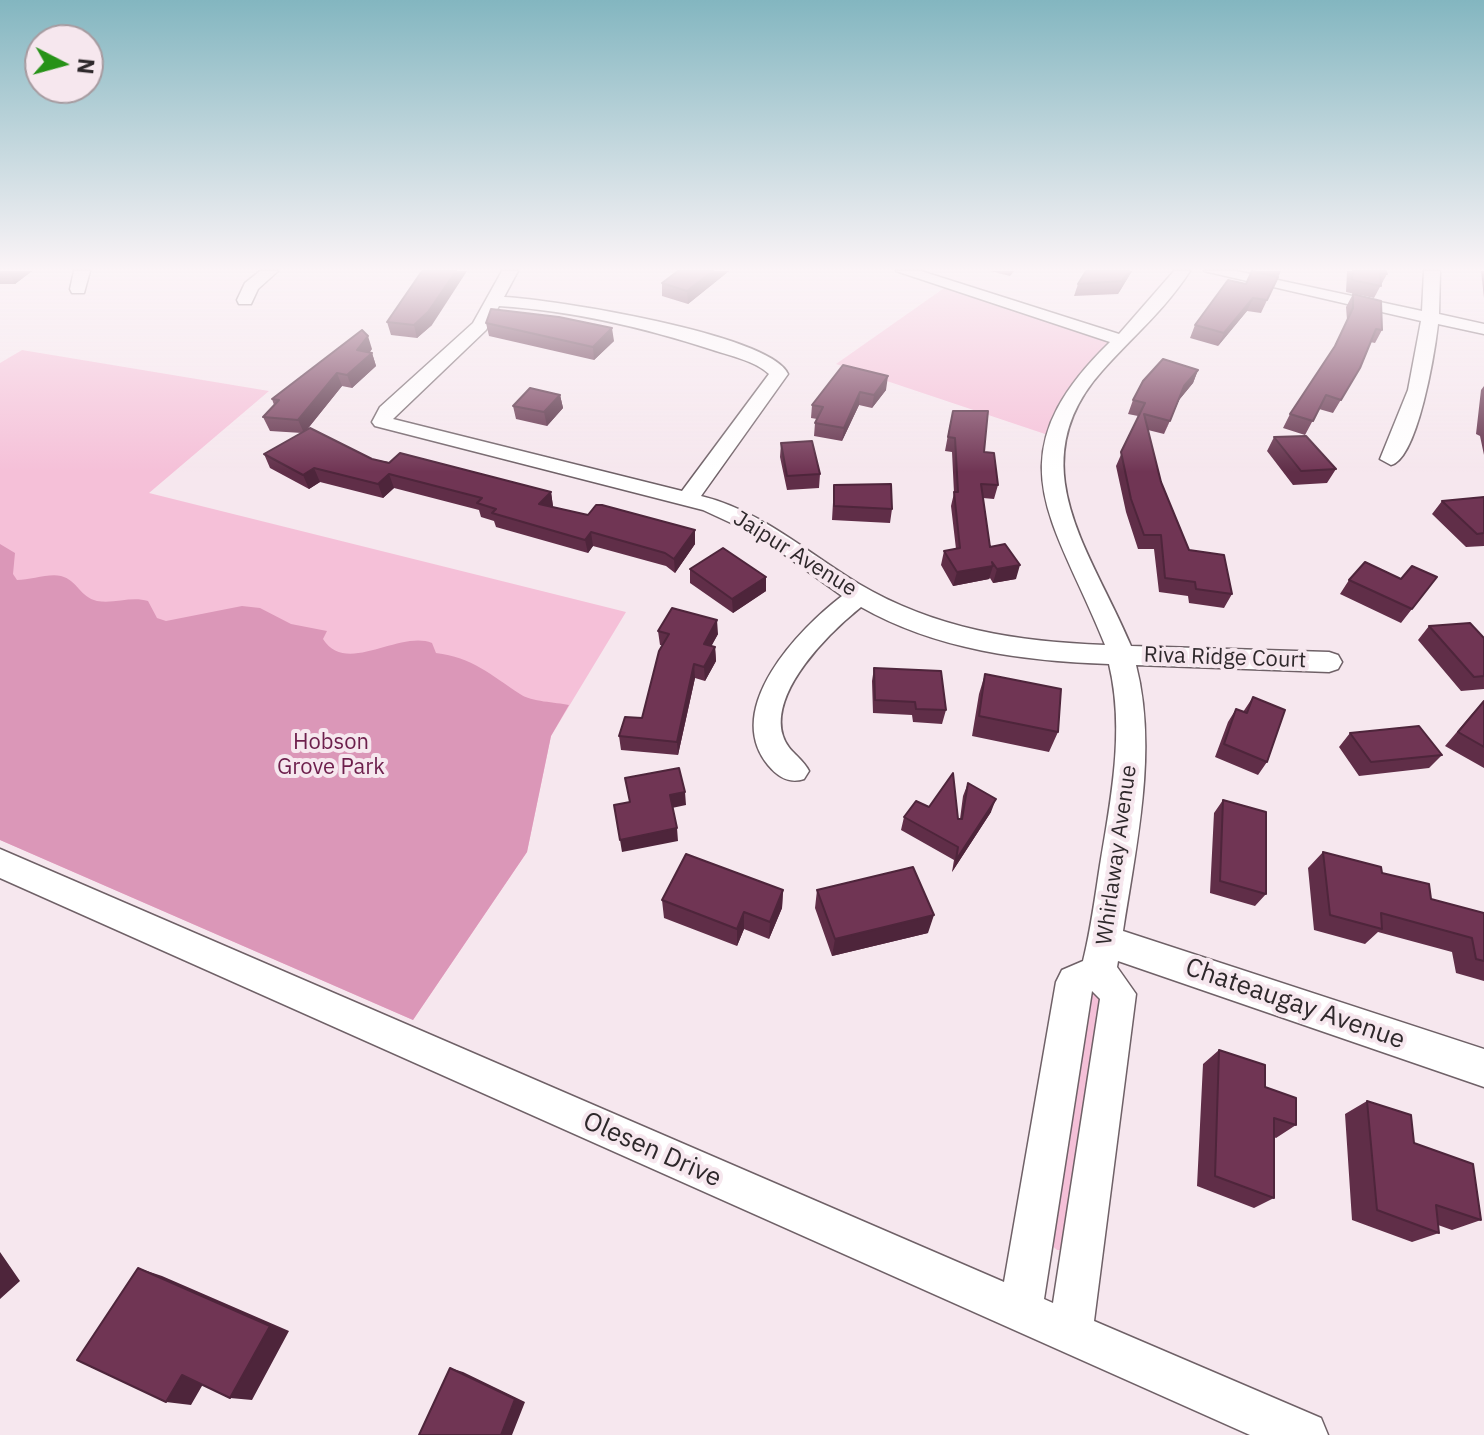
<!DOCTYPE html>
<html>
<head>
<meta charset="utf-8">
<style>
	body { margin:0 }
	#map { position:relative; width:1484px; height:1435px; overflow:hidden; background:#f6e7ee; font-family:"IBM Plex Sans",sans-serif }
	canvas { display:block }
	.north { position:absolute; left:24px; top:24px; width:80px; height:80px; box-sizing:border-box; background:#f6e7ee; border:2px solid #a69ba0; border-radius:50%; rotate:96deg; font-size:22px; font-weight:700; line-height:32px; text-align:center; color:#2e282b }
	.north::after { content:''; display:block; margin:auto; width:28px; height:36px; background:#279218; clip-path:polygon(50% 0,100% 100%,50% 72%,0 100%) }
</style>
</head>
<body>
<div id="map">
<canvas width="1484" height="1435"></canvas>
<div class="north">N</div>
</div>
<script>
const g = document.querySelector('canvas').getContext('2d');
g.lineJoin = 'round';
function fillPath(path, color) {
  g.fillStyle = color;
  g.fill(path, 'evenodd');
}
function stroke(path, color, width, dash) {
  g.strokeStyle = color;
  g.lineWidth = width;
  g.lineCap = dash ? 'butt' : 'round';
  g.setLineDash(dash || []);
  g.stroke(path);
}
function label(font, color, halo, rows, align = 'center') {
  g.font = font + ' "IBM Plex Sans",sans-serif';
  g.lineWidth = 8;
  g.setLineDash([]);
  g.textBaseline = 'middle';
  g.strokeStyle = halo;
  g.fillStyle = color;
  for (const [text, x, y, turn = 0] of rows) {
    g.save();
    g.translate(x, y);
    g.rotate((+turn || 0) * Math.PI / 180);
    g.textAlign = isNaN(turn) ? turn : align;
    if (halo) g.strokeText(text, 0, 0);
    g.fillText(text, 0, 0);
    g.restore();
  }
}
fillPath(new Path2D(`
	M947 286 1119 341 1051 436 836 364Z
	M22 350 269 391 149 493 626 612 551 736 527 852 413 1020 0 840V363Z
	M1087 989 1103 991 1062 1250H1057L1049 1243Z`), '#f5c0d8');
fillPath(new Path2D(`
	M0 544 15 553 13 574 17 580C30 580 49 573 61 576 77 580 80 597 97 601 115 604 131 596 148 601L157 618 166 621 242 606 260 608 291 624 327 631 323 639C346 676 399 630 432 643L436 653C472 657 491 675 520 694 532 702 555 702 569 705L551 736 527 852 413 1020 0 840Z`), '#db97b8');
const minor = new Path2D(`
	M74 271H90L84 293H72L70 289Z
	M260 271H278L258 289 251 304H239L237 300 245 283Z
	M502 271H518L504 297C551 299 771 334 788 374L701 496C762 511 806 552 859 584 935 629 1018 642 1105 645 1055 519 990 458 1110 342L896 271H921L1119 334 1174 271H1190C1165 310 1132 337 1102 371 1018 465 1092 552 1131 646L1329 652 1338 655 1342 662 1338 669 1329 672 1136 665C1158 750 1136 846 1123 931L1484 1049V1087L1118 961 1117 967 1136 994 1094 1321 1321 1418 1328 1435H1250L0 878V849L1004 1282 1056 982 1062 970 1083 961C1091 929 1095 897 1100 865 1111 799 1125 730 1109 664 1024 661 937 650 861 607 830 632 769 691 783 736 788 752 802 757 809 771L804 779C789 784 778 777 768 765 722 708 799 629 842 596L757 535 703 510 375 426 372 422 380 407 473 323ZM499 306C574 311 642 327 713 350 731 356 755 361 769 374L682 491 393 419 486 330ZM1092 991 1100 999 1053 1303 1044 1299Z
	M1204 271H1236L1422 311 1424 271H1440L1439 314 1484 324V334L1438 324C1435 351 1418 459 1391 465L1380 459 1408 390 1421 321Z`);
stroke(minor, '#6f6167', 3);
fillPath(minor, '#fff');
fillPath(new Path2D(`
	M0 271H32L15 284H0Z
	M678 271H729L688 304 662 296V283Z
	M990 271H1014L1010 276Z
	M1086 271H1132L1118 294 1074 296 1078 284Z
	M1254 271H1281L1278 277Z
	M1347 271H1386L1387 274 1374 298 1346 292Z
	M1481 271H1484V298Z
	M1278 277 1261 313 1247 311 1218 346 1190 338 1195 325 1246 284Z
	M1353 294 1382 330 1375 343 1370 342 1360 368 1333 413 1319 409 1305 435 1283 428 1290 414 1332 351 1347 320 1346 307Z
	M387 322 432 325 417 338 391 335Z
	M486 323 614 341 594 360 489 336Z
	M372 349 370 352 372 353 376 366 352 388 342 386 306 431 372 459 551 492 553 507 695 544 675 573 666 566 593 546 588 553 496 527 494 521 481 517 479 510 394 488 383 498 320 482 309 489 270 468 264 454 302 433 270 431 263 417 274 405 272 399Z
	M843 365 886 390 872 408 859 405 842 441 814 436 815 423 817 419 811 418 812 405Z
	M1198 370 1193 383 1179 400 1164 434 1148 430 1161 482 1189 550 1232 594 1224 608 1189 603 1188 596 1159 592 1154 549H1138L1126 512 1116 466 1138 416 1128 414 1133 400Z
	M1484 386V455L1480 436 1476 434 1481 390Z
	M560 395 563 408 547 426 516 419 513 406Z
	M950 424 984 452 998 485 994 499 983 498 990 547 1016 579 993 583 990 578 989 579 953 586 941 565 944 551 956 549 951 506 954 493 952 452 945 451Z
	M1274 437 1336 469 1327 483 1293 485 1267 451Z
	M781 443 820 474 819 488 787 490 780 457Z
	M834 485 892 509 890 523 832 520Z
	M1484 497V546L1466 547 1432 514 1442 501Z
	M690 569 766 577V591L733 613 690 583Z
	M1437 577 1401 623 1340 594 1349 580Z
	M1429 626 1484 638V689L1461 691 1418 640Z
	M658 631 718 634 711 646 715 647 716 661 705 681 695 678 678 755 621 750 619 736 642 718 662 645H660Z
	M874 668 946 710 942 724 913 722 912 715 873 713 872 681Z
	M985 674 1058 732 1049 752 972 736 979 694Z
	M1253 697 1267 762 1258 775 1215 757 1228 722 1236 709 1243 712Z
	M1484 701V768L1445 746 1472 714Z
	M1350 733 1442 755 1429 768 1359 776 1339 747Z
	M968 783 991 812 952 872 954 860 901 830 904 817 929 807 960 819 963 796Z
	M1223 800 1266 894 1255 906 1210 893 1214 813Z
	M1323 852 1382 873 1431 899 1484 913V981L1456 973 1452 952 1378 932 1365 944 1314 930 1308 868Z
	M783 890 782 908 769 939 744 929 737 946 664 918 662 900Z
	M817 890 928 933 832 956 815 908Z
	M1219 1050 1265 1087 1296 1125 1276 1138 1274 1137V1198L1254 1208 1197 1186 1203 1064Z
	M1367 1101 1414 1143 1481 1220 1452 1230 1438 1225 1439 1233 1412 1242 1352 1220 1345 1114Z`), '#602e48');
fillPath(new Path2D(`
	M8 271H32L15 284Z
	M456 271H467L432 325 417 338 414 325Z
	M713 271H729L688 304 687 291Z
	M1129 271H1132L1118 294 1122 281Z
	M1253 298 1247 311 1218 346 1224 333Z
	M612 328 614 341 594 360 593 347Z
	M368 336 372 349 363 360 372 353 376 366 352 388 347 375 357 350Z
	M1198 370 1193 383 1179 400 1164 434 1184 386Z
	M337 373 342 386 304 433 298 420Z
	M888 376 886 390 872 408 874 395Z
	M860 392 859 405 842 441 844 428Z
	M560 395 563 408 547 426 544 412Z
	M314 468 320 482 309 489 303 475Z
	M389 474 394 488 383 498 378 484Z
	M551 492 553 506 542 517 539 504Z
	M695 530V544L675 573 674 559Z
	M591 532 593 546 588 553 585 540Z
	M1020 565 1016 579 993 583 997 569Z
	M993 566 989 579 953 586 957 572Z
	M766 577V591L733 613 732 599Z
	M717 620 718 634 705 658 704 644Z
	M715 647 716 661 705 681 704 667Z
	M694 664 695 678 678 755 677 742Z
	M685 792 686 805 672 808 670 795Z
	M996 799 991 812 952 872 956 860Z
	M677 828 678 841 622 852 620 840Z
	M783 890 782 908 769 939 770 922Z
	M744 912V929L737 946V929Z
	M934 915 928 933 832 956 835 939Z
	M0 1252 20 1281 0 1299Z
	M138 1268 162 1276 289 1331 252 1400 230 1398Z
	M450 1368 463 1372 525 1402 512 1435H501Z
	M182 1375 206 1379 191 1405 166 1402Z`), '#4e253b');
const building = new Path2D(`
	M422 271H456L428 312 414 325 387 322Z
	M678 271H713L687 291 662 283Z
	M1086 271H1129L1122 281 1078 284Z
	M1252 271 1278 277 1267 300 1253 298 1224 333 1195 325 1228 280 1246 284Z
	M1353 271H1386L1387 274 1380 273 1381 286 1352 280Z
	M1353 294 1381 301 1382 330 1376 329 1360 368 1341 400 1326 395 1313 421 1290 414 1335 346 1353 308Z
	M491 309 559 317 612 328 593 347 486 323Z
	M362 330 368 336 357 350 372 353 347 375 337 373 298 420 263 417 279 400 272 399Z
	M1163 359 1198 370 1184 386 1170 421 1144 414 1161 482 1189 550 1224 555 1232 594 1196 589 1195 582 1165 578 1161 535H1144L1131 499 1121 452 1145 403 1133 400 1143 381Z
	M843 365 888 376 874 395 860 392 844 428 815 423 823 407 812 405Z
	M530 388 560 395 544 412 513 406Z
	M953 411H988L984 452 994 453 998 485 981 484 990 547 1005 544 1020 565 997 569 992 562 993 566 957 572 944 551 960 548 954 492H958L955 438 948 437Z
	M310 428 372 459 389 463 400 453 551 492 539 504 588 515 596 505H602L695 530 674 559 665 553 591 532 585 540 492 513 496 509 477 503 482 498 389 474 378 484 314 468 303 475 264 454Z
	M1306 436 1336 469 1301 471 1274 437Z
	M812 441 820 474 787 476 781 443Z
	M891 484 892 509 834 506V485Z
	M1484 497V533L1477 534 1442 501Z
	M723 548 766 577 732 599 690 569Z
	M1365 562 1401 579 1412 566 1437 577 1412 609 1349 580Z
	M672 608 717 620 704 644 715 647 704 667 694 664 677 742 619 736 625 717 642 718 659 651 669 634 658 631Z
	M1470 623 1484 638V676L1474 677 1429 626Z
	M874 668 941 671 946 710 916 709 915 702 875 700Z
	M985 674 1061 689 1058 732 979 716Z
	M1253 697 1285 710 1267 762 1224 744 1236 709 1247 713Z
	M1484 701V747L1458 732Z
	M1419 726 1442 755 1371 762 1350 733Z
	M679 768 685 792 670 795 677 828 620 840 614 805 630 802 625 778Z
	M953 773 958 819H962L968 783 996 799 956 860 958 847 904 817 916 801 929 807Z
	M1223 800 1266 812V894L1220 881Z
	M1323 852 1381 867 1382 873 1429 884 1431 899 1484 913V961L1476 959 1472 938 1381 913 1382 929 1330 915Z
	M686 854 783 890 770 922 744 912 737 929 662 900Z
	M913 867 934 915 835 939 817 890Z
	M1219 1050 1265 1065V1087L1296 1098V1125L1274 1118V1198L1215 1176Z
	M1367 1101 1411 1115 1414 1143 1473 1164 1481 1220 1436 1205 1439 1233 1377 1210Z
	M138 1268 270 1326 230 1398 182 1375 166 1402 77 1360Z
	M450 1368 515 1399 501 1435H419Z`);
fillPath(building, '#703554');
stroke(building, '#4e253b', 2);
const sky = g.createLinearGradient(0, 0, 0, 472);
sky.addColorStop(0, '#83b6c0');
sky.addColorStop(0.57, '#fbf4f7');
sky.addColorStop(1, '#fbf4f700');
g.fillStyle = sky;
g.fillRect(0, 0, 1484, 472);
label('22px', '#2e282b', '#f6e7ee', [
	["Jaipur Avenue",795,554,32],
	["Riva Ridge Court",1225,658,2],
	["Whirlaway Avenue",1117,855,-82]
]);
label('22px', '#6d1f4c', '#f6e7ee', [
	["Hobson",331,743],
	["Grove Park",331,768]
]);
label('26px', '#2e282b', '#f6e7ee', [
	["Chateaugay Avenue",1295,1004,19],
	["Olesen Drive",652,1150,24]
]);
</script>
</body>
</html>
